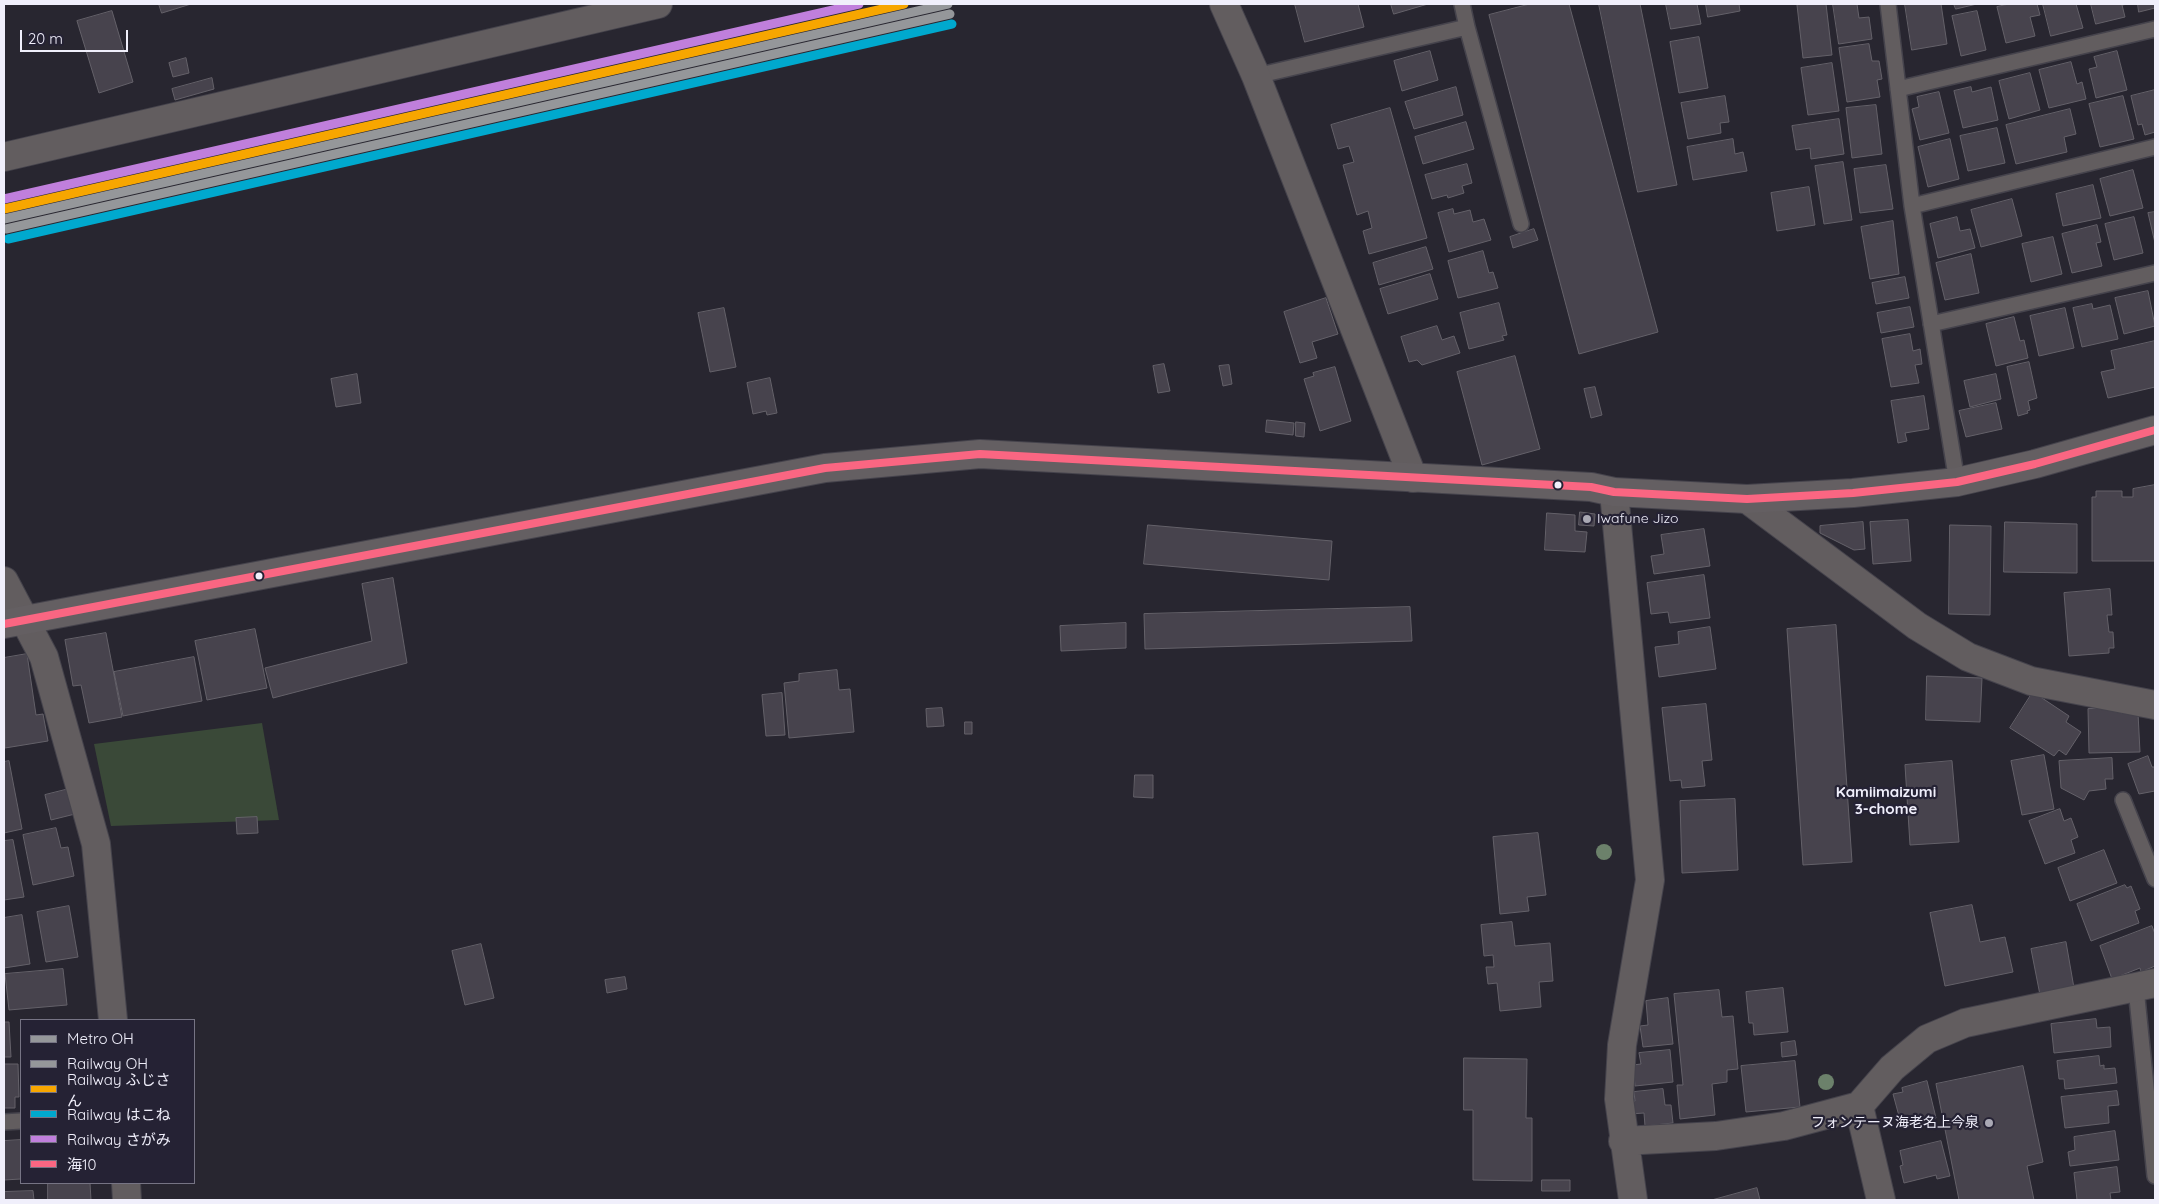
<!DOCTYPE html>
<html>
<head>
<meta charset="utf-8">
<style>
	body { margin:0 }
	#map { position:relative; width:2159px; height:1204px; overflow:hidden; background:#282630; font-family:Quicksand,"Noto Sans JP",sans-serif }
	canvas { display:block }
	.frame { position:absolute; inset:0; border:5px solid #f0effb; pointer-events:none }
	.legend { position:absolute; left:20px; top:1019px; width:175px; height:165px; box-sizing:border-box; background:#252234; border:1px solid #767484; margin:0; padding:6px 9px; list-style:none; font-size:15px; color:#f0effb }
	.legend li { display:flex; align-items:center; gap:10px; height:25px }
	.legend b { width:25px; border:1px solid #767484 }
	.scale { position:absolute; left:20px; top:30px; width:108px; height:22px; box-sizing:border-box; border:2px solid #f0effb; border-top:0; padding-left:6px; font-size:15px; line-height:18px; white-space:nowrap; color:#f0effb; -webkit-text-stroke:4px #252234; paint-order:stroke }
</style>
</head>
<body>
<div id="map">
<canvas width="2159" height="1204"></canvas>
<div class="frame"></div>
<ul class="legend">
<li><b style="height:6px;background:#95979a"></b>Metro OH</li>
<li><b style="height:6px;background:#95979a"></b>Railway OH</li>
<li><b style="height:6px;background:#f7a600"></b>Railway ふじさん</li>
<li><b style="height:6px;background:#00a9ce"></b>Railway はこね</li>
<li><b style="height:6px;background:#c07fdc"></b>Railway さがみ</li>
<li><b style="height:6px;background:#fa6682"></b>海10</li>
</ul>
<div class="scale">20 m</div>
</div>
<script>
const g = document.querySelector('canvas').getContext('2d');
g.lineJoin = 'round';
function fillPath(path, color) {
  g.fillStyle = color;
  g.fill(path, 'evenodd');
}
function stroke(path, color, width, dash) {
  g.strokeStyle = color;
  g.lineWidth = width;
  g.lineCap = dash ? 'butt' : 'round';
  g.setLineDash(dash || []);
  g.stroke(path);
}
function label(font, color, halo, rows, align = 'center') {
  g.font = font + ' Quicksand,"Noto Sans JP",sans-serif';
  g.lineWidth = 4.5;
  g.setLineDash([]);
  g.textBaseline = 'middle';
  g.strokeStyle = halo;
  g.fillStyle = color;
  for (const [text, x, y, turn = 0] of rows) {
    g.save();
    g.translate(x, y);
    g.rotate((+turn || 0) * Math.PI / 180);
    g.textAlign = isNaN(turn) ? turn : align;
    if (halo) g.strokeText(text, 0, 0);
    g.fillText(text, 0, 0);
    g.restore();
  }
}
fillPath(new Path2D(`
	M262 723 279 820 111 826 94 744Z`), '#3a4938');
const building = new Path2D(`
	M159 4H191L162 13Z
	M1295 4H1358L1364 27 1305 42Z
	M1391 4H1428L1394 14Z
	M1530 4H1569L1658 332 1579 354 1489 15Z
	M1599 4H1640L1677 185 1638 192Z
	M1666 4H1697L1701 24 1671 29Z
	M1706 4H1739L1740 11 1708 17Z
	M1826 4 1832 55 1803 58 1797 5Z
	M1833 4H1857L1859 18 1869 17 1872 39 1839 44Z
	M1905 4H1941L1947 44 1912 50Z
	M1954 4H1977L1956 9Z
	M2009 4H2037L2040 15 2030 17 2035 36 2006 43 1997 7Z
	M2043 4H2076L2083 28 2051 36Z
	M2091 4H2128L2122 5 2125 17 2096 24Z
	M2138 4H2155V8L2139 12Z
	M112 11 133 82 99 93 77 21Z
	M1977 11 1986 50 1961 56 1952 16Z
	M1699 37 1708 88 1679 93 1670 42Z
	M1869 44 1872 61H1879L1882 79 1877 80 1880 97 1847 102 1839 48Z
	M1430 51 1438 80 1402 91 1394 61Z
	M2117 51 2127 90 2096 98 2089 69 2097 67 2094 57Z
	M186 58 189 73 173 77 169 63Z
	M2071 62 2077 84 2082 82 2086 99 2049 108 2039 70Z
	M1832 63 1839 111 1808 115 1801 68Z
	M2030 73 2040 110 2009 119 1999 81Z
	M212 78 214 89 175 100 172 89Z
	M1456 87 1463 115 1414 129 1405 102Z
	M1971 87 1972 92 1991 87 1998 120 1963 128 1954 91Z
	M2155 90V132L2145 135 2142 124 2138 125 2131 96Z
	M1939 92 1949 133 1920 140 1912 109 1919 107 1917 97Z
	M1725 96 1729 122 1720 123 1721 133 1688 139 1681 103Z
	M2123 96 2134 139 2100 147 2089 104Z
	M1876 105 1882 154 1852 158 1846 108Z
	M1390 108 1427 238 1369 254 1363 231 1372 228 1368 211 1357 215 1343 165 1354 162 1349 146 1338 149 1331 125Z
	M2070 109 2076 134 2064 137 2067 152 2016 164 2006 125Z
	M1839 119 1844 154 1811 159 1810 148 1796 150 1792 126Z
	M1466 122 1474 149 1423 164 1415 137Z
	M1997 128 2005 163 1968 171 1960 136Z
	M1733 139 1735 154 1743 152 1747 171 1693 180 1687 147Z
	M1950 139 1959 179 1928 187 1918 147Z
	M1843 162 1852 220 1824 224 1815 166Z
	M1467 164 1472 183 1462 186 1464 193 1448 198 1447 195 1432 199 1425 175Z
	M1886 165 1893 209 1860 213 1854 169Z
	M2133 170 2143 208 2110 216 2100 179Z
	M2093 185 2101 218 2063 226 2056 194Z
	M1809 187 1815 225 1777 231 1771 193Z
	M2012 199 2022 236 1981 247 1971 210Z
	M1453 209 1454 214 1470 210 1473 222 1484 219 1491 240 1449 252 1438 213Z
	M2155 212V243L2148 213Z
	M1957 217 1960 231 1970 229 1975 248 1938 258 1930 224Z
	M2134 217 2143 253 2114 260 2105 224Z
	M1893 221 1899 274 1870 279 1861 227Z
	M2097 225 2101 242 2096 243 2102 266 2072 273 2062 234Z
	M1534 229 1538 240 1513 248 1510 237Z
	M2053 237 2062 274 2031 282 2022 244Z
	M1426 247 1433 269 1379 285 1373 263Z
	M1483 251 1489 273 1493 272 1498 288 1458 298 1448 261Z
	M1971 254 1979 293 1945 300 1936 263Z
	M1430 274 1438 299 1388 314 1380 289Z
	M1905 277 1909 298 1876 304 1872 283Z
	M2148 291 2155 326 2124 334 2115 298Z
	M1326 298 1338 334 1312 342 1317 358 1300 363 1284 312Z
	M1499 303 1507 335 1502 336 1504 340 1469 349 1460 313Z
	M2092 304 2093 309 2110 305 2118 339 2082 347 2073 308Z
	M1910 307 1914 327 1881 333 1877 313Z
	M724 308 736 367 710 372 698 313Z
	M2065 308 2074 348 2039 356 2030 316Z
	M2014 317 2020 341 2024 340 2028 358 1996 366 1986 324Z
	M1437 326 1442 340 1454 336 1460 353 1422 365 1417 360 1409 362 1401 337Z
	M1910 334 1913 351 1920 349 1922 364 1915 365 1919 383 1891 387 1882 339Z
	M2155 341V387L2108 398 2101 372 2115 369 2111 351Z
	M1515 356 1540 449 1482 465 1457 372Z
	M2029 362 2037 398 2028 401 2030 410 2027 411 2028 413 2018 416 2007 367Z
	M1164 364 1170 391 1158 393 1153 366Z
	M1229 365 1232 384 1223 386 1219 366Z
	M1335 367 1351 421 1320 431 1304 379 1314 376 1313 373Z
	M357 374 361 403 336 407 331 379Z
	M1996 374 2001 399 1970 407 1964 381Z
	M770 378 777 413 767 415 766 411 753 414 747 383Z
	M1595 387 1602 415 1591 418 1584 389Z
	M1924 396 1929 429 1905 433 1907 441 1898 443 1891 401Z
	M1996 403 2002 429 1966 437 1959 411Z
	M1267 420 1294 423 1293 435 1266 432Z
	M1296 422 1305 423 1304 437 1296 436Z
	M2155 485V561H2092V497H2096V491H2122V497H2133V489Z
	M1580 512 1595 514 1594 526 1579 525Z
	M1547 513 1575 515V531L1587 532 1585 552 1545 550Z
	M1908 520 1911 561 1873 564 1870 522Z
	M1863 522 1865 549 1854 550 1820 533V526Z
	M2005 522 2077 524V573L2004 572Z
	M1148 525 1332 541 1329 580 1144 564Z
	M1950 525 1991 526 1990 615 1949 614Z
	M1704 529 1710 566 1654 574 1651 556 1664 554 1661 535Z
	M1704 575 1710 618 1670 623 1668 612 1651 614 1647 583Z
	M393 578 407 663 273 698 265 668 372 641 362 584Z
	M2110 589 2112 615H2107L2109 632H2113L2114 648H2109V653L2069 656 2064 593Z
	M1410 607 1412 641 1145 649 1144 614Z
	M1126 623V648L1061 651 1060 626Z
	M1836 625 1852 862 1803 865 1787 629Z
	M1710 627 1716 669 1659 677 1655 647 1679 644 1678 632Z
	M255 629 267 688 207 700 195 641Z
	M106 633 122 717 89 723 81 685 73 686 65 640Z
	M27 654 36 715 43 714 48 741 5 748 4 658Z
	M194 657 202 701 123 716 114 672Z
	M837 670 839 690 850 689 854 732 789 738 784 683 799 681V674Z
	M1927 676 1982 678 1980 722 1926 720Z
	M2033 692 2069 716 2066 722 2081 732 2066 755 2059 750 2054 756 2010 728Z
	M782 693 785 735 766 736 762 695Z
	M1706 704 1712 760 1702 761 1705 786 1682 788 1681 780 1670 781 1662 708Z
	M942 708 944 726 927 727 926 709Z
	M2121 708V713H2138L2140 752 2089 753 2088 709Z
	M965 722H972V734H965Z
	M2044 755 2054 809 2022 815 2011 761Z
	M2148 756 2152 767H2155V791L2139 794 2128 764Z
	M2112 758 2113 779H2105L2106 789 2089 791 2084 800 2061 788 2059 761Z
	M9 761 22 829 4 833V762Z
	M1952 761 1959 842 1910 845 1905 765Z
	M1135 775H1153V798L1134 797Z
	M69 789 75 814 51 820 45 795Z
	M1735 799 1738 870 1682 873 1680 801Z
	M2060 809 2064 821 2071 818 2078 837 2071 840 2075 853 2045 864 2029 821Z
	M257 817 258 833 237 834 236 818Z
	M56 828 61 848 68 847 74 876 33 885 23 835Z
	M1538 833 1546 895 1527 897 1529 911 1500 914 1493 837Z
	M13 840 24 897 4 900V841Z
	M2104 850 2117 883 2070 901 2058 868Z
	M2125 885 2127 888 2131 886 2140 909 2135 911 2139 923 2091 941 2077 904Z
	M1972 905 1980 942 2005 937 2013 972 1945 986 1930 913Z
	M69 906 78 957 46 962 37 912Z
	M22 915 30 964 4 968V918Z
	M1512 922 1515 946 1550 943 1553 981 1539 982 1541 1007 1500 1011 1497 983 1488 984 1486 967H1494L1493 955 1484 956 1481 925Z
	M2152 926 2155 934V966L2141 972 2140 968 2112 979 2100 946Z
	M2066 942 2074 988 2040 995 2031 949Z
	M481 944 494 998 465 1005 452 951Z
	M63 969 67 1005 9 1010 5 974Z
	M625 977 627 989 607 993 605 980Z
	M1783 988 1788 1032 1754 1035 1753 1023H1749L1746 992Z
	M1719 990 1722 1017 1733 1016 1738 1069 1727 1070V1082L1712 1084 1715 1115 1680 1119 1677 1085H1683L1674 994Z
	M1668 998 1673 1044 1643 1047 1640 1026 1648 1025 1646 1001Z
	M2096 1019 2097 1028 2110 1027 2111 1047 2054 1053 2051 1024Z
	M4 1022H9L11 1057H4Z
	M1795 1041 1797 1055 1782 1057 1781 1043Z
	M1670 1050 1673 1082 1635 1086 1633 1065 1641 1064 1639 1053Z
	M2099 1056 2100 1066 2104 1065V1069L2115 1068 2117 1083 2065 1089 2064 1079H2059L2057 1061Z
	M1464 1058 1527 1059 1526 1118H1532V1181L1473 1180V1110H1464Z
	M1795 1061 1800 1107 1746 1112 1741 1066Z
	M4 1064H18L19 1097H15V1108H4Z
	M2023 1066 2043 1162 2027 1166 2034 1200H1959L1936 1084Z
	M1927 1081 1936 1118 1902 1127 1893 1094 1903 1092 1902 1088Z
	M1663 1089 1665 1105H1671L1673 1123 1645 1126 1644 1113 1630 1114 1629 1102 1635 1101 1634 1092Z
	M2117 1091 2119 1105 2108 1106 2109 1123 2065 1128 2061 1097Z
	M2115 1131 2119 1160 2070 1166 2068 1152 2075 1150 2074 1137Z
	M21 1140V1179L4 1180V1141Z
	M1941 1141 1950 1176 1937 1179 1936 1175 1904 1183 1900 1166 1903 1165 1900 1151Z
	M2117 1167 2120 1192 2110 1193 2111 1200H2077L2074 1173Z
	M1542 1180H1570V1191H1542Z
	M48 1183H90L91 1200H48Z
	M1757 1188 1760 1200H1712Z
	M33 1191 34 1200H4V1192Z`);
fillPath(building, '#47434d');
stroke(building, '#646169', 1);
const lane = new Path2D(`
	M1888 4 1912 206 1957 482
	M1467 27 1521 224
	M1256 76 1467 27 1462 4
	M1898 89 2155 29
	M1912 206 2155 147
	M1931 324 2155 273
	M2123 800 2155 879
	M2136 988 2155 1176
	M4 1122 21 1121`);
const street = new Path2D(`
	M1224 4 1256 76 1413 478
	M4 157 658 4
	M1614 492 1650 880 1622 1045 1619 1099 1633 1200
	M1747 499 1917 626 1968 657 2031 681 2155 705
	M4 581 44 657 96 844 113 1020
	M1859 1106 1881 1200
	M1623 1141 1716 1136 1784 1126 1859 1106 1892 1068 1927 1039 1965 1023 2155 983
	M126 1183 127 1200`);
const secondary = new Path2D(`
	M4 624 825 468 980 454 1591 487 1614 492 1747 499 1853 493 1957 482 2035 464 2155 430`);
stroke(lane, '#45434c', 18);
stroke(street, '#45434c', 30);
stroke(secondary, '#45434c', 30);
stroke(lane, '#625d5f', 15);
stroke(street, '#625d5f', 28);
stroke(secondary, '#645f62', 28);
stroke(new Path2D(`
	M4 624 825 468 980 454 1591 487 1614 492 1747 499 1853 493 1957 482 2035 464 2155 430`), '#fa6682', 8);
stroke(new Path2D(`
	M6 229 950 14`), '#95979a', 9);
stroke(new Path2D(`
	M4 209 904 4`), '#f7a600', 9);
stroke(new Path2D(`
	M8 239 952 24`), '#00a9ce', 9);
stroke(new Path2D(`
	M4 199 859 4`), '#c07fdc', 9);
stroke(new Path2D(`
	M4 219 948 4`), '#95979a', 9);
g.fillStyle = '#6c816b';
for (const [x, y] of [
	[1604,852],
	[1826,1082]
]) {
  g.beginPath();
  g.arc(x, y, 8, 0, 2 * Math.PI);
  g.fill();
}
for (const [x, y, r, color] of [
	[1558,485,4.5,"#f0effb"],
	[1587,519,5,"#aaa9b4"],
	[259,576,4.5,"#f0effb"],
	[1989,1123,5,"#aaa9b4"]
]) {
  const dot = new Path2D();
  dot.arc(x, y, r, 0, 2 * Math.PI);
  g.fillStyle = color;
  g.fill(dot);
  stroke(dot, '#252234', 2);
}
label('14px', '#f0effb', '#252234', [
	["Iwafune Jizo",1597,519],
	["フォンテーヌ海老名上今泉",1979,1123,"right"]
], 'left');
label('bold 15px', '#f0effb', '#252234', [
	["Kamiimaizumi",1886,792],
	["3-chome",1886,809]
]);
</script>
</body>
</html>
